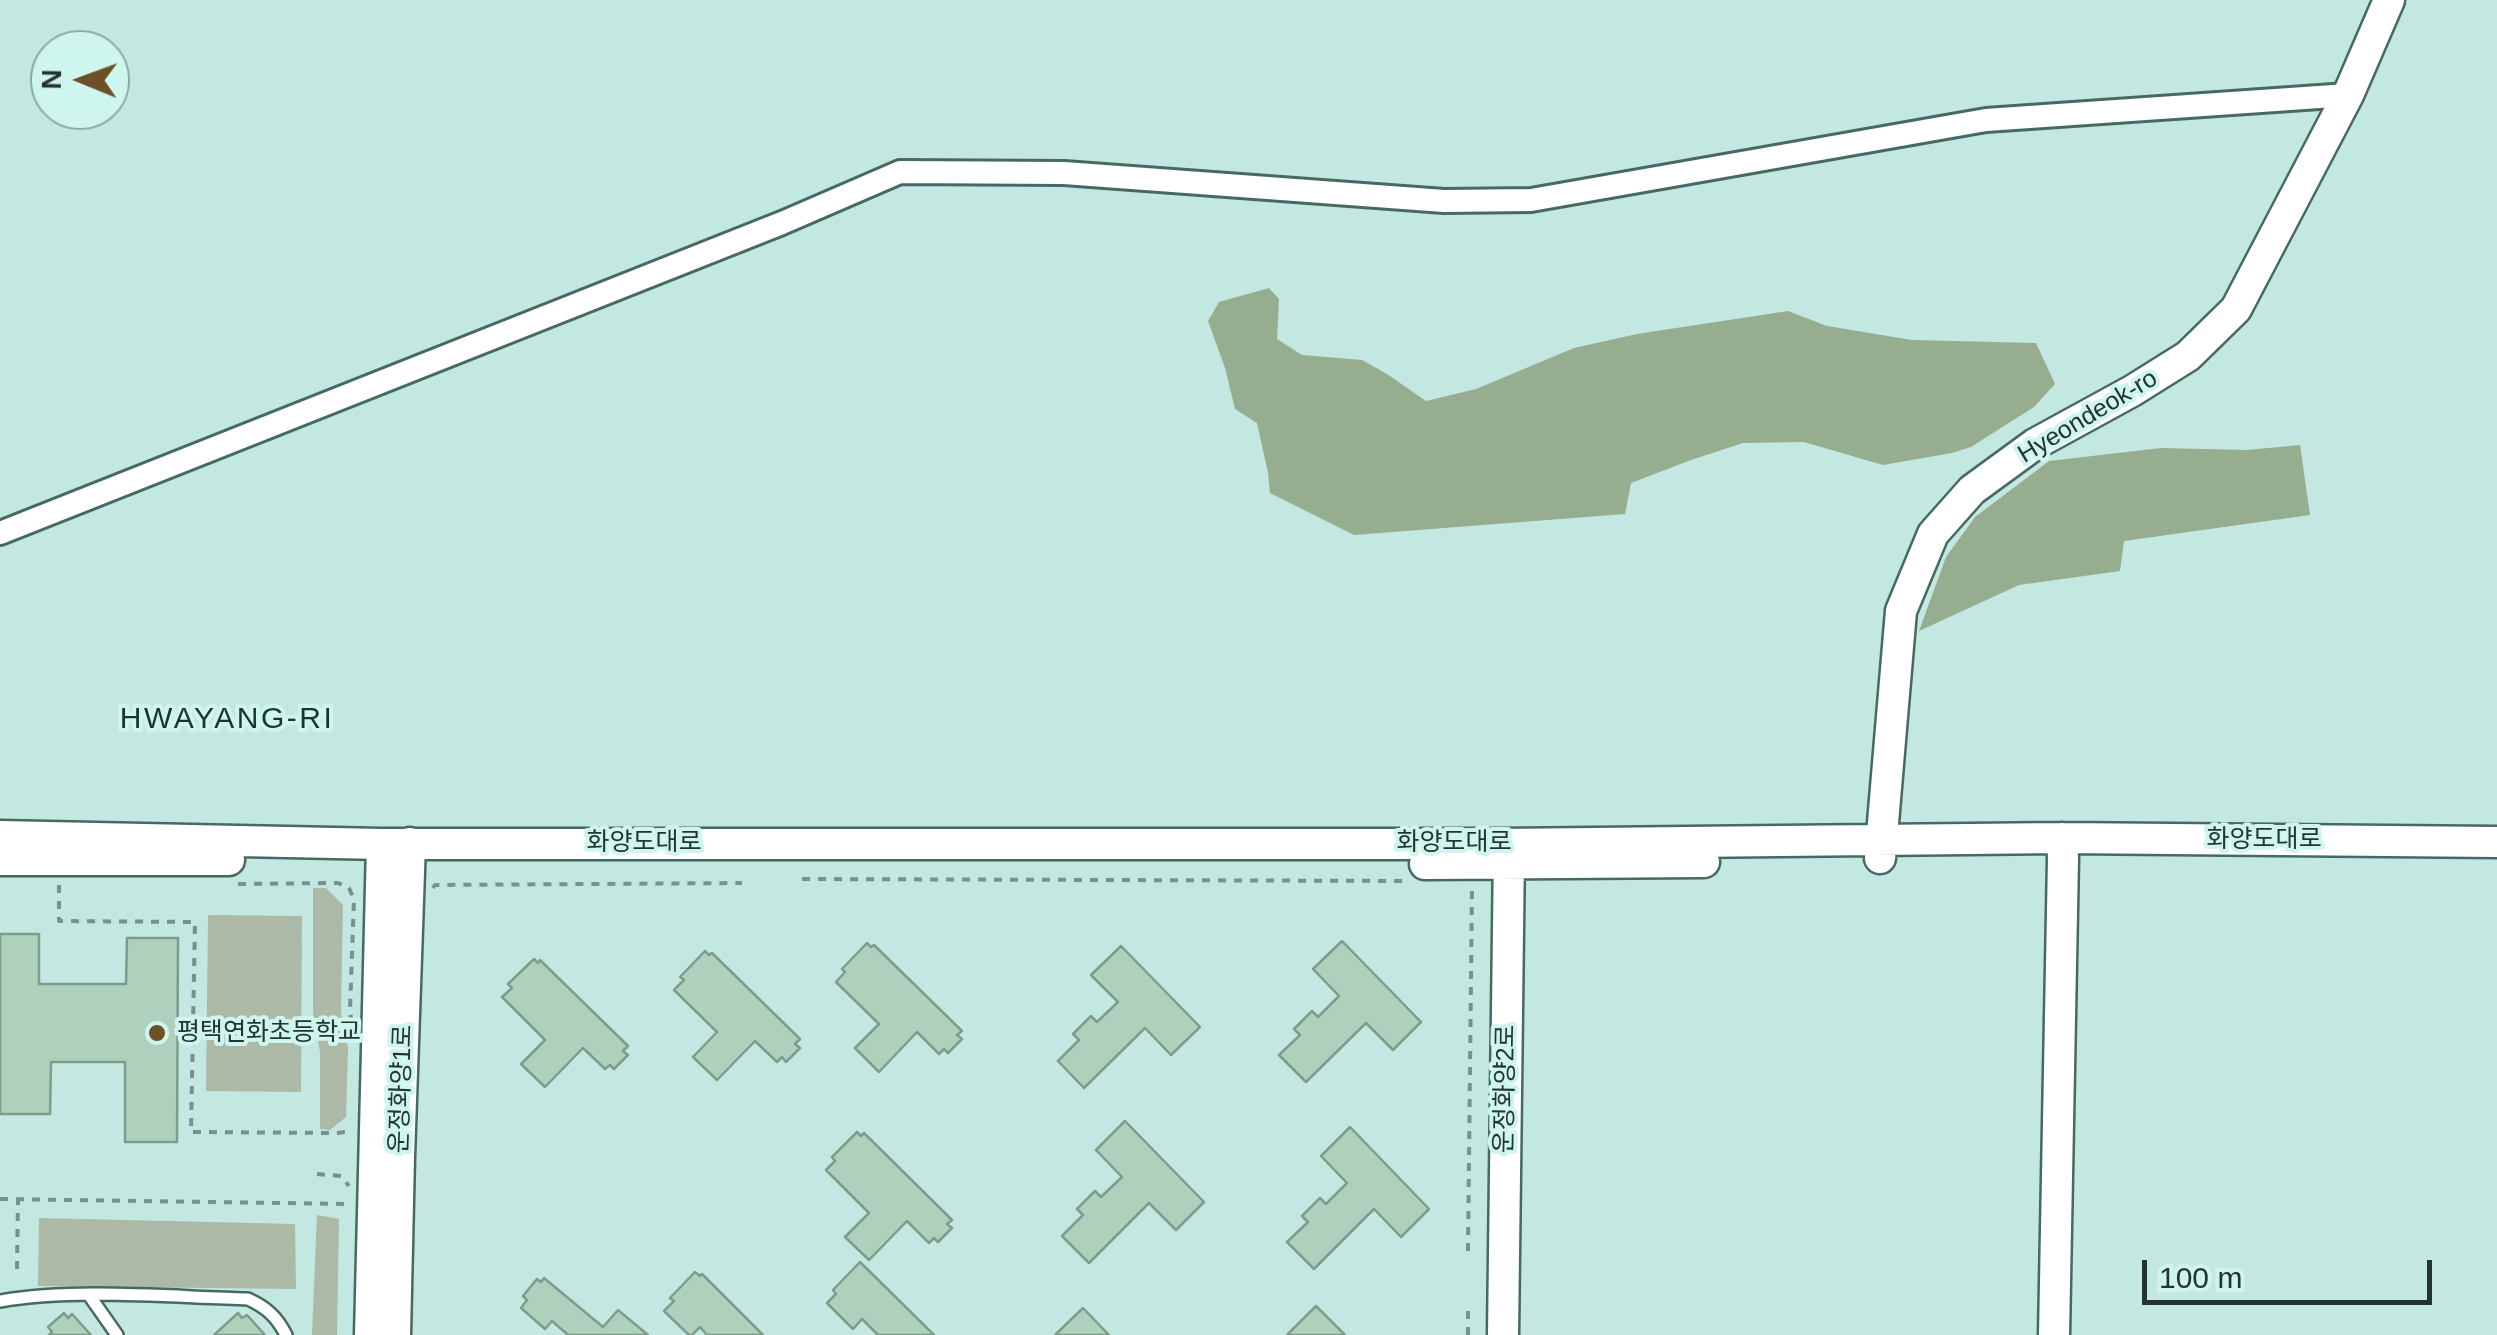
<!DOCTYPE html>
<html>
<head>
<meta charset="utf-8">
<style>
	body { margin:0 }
	#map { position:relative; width:2497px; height:1335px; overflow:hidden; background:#c2e8e1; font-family:Helvetica,sans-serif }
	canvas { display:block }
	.north { position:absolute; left:30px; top:30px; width:100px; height:100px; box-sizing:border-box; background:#cff6ee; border:2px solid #8ba8a2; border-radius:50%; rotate:271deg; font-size:28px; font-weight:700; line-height:40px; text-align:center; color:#253331 }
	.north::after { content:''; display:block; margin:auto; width:35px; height:45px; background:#6f4f25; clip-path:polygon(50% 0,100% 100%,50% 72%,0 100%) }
	.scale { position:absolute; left:2142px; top:1260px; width:290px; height:45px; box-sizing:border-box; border:5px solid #253331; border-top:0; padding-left:12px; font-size:30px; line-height:35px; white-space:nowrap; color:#253331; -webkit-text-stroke:8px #cff6ee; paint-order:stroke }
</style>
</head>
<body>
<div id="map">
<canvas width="2497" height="1335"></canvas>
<div class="north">N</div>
<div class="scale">100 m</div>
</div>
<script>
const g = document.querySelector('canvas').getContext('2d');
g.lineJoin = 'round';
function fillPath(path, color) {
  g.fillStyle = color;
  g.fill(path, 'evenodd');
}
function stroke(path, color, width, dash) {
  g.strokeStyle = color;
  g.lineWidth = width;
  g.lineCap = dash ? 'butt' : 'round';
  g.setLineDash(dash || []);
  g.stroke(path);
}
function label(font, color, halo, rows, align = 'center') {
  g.font = font + ' Helvetica,"Noto Sans KR",sans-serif';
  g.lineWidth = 8;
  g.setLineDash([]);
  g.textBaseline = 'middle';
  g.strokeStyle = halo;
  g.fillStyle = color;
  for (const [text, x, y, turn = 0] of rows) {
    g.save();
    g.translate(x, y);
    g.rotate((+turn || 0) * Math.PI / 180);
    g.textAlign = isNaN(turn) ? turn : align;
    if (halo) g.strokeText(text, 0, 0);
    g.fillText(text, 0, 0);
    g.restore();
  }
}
fillPath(new Path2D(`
	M313 888H326L343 905 341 1012 348 1048 346 1117 330 1130 320 1129V1052L313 1013Z
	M208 915 302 916 301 1092 206 1091Z
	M317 1215 339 1219 337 1335H312Z
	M39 1218 295 1224 296 1289 38 1286Z`), '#acb9a7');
fillPath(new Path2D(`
	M1269 288 1279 299 1277 339 1302 355 1362 360 1387 374 1426 401 1476 389 1574 348 1637 334 1788 311 1827 326 1912 340 2036 343 2055 384 2034 407 1971 447 1952 453 1883 465 1804 442 1743 443 1691 460 1631 483 1625 514 1354 535 1270 493 1268 473 1257 423 1235 409 1225 368 1208 321 1219 302Z
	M2300 445 2310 515 2124 541 2120 571 2019 585 1919 631 1946 557 1975 517 2049 461 2161 448 2247 450Z`), '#97ad90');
const building = new Path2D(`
	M0 934H39V984H126L127 938H178L177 1142H125V1062H51L50 1114H0Z
	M1342 941 1421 1022 1393 1050 1366 1023 1306 1082 1279 1055 1300 1035 1294 1029 1312 1011 1318 1017 1339 996 1313 969Z
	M867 943 871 947 874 945 962 1031 957 1035 962 1039 948 1053 944 1049 939 1054 917 1032 879 1072 855 1048 879 1024 836 982 845 972 842 969Z
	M1121 946 1200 1027 1171 1055 1145 1028 1084 1088 1058 1061 1079 1040 1073 1034 1091 1016 1097 1022 1118 1002 1091 975Z
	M705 951 709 955 712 953 800 1039 795 1044 800 1048 786 1062 782 1057 777 1062 755 1041 717 1080 693 1057 717 1032 674 990 684 980 680 977Z
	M534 959 538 963 540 960 628 1046 623 1051 628 1055 614 1069 610 1065 605 1069 583 1048 545 1087 521 1064 545 1040 502 997 512 988 508 984Z
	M1125 1121 1204 1202 1176 1230 1149 1203 1089 1263 1062 1236 1083 1215 1077 1209 1095 1191 1101 1197 1122 1177 1096 1150Z
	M1350 1127 1429 1209 1401 1237 1374 1209 1314 1269 1287 1242 1308 1222 1302 1216 1320 1198 1326 1204 1347 1183 1321 1156Z
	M857 1132 861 1136 864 1133 952 1220 947 1224 952 1228 938 1242 934 1238 929 1243 907 1221 869 1260 845 1237 869 1213 826 1170 835 1161 832 1157Z
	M860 1262 934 1335H878L862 1319 853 1329 827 1303 836 1294 833 1290Z
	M695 1272 700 1276 702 1274 763 1335H707L700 1327 692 1335H689L664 1311 674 1301 670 1298Z
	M544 1278 603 1327 618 1310 648 1335H568L552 1321 545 1329 521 1308 527 1300 523 1296 537 1279 541 1282Z
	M1316 1306 1345 1335H1287Z
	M1083 1308 1109 1335H1055Z
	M64 1313 68 1318 72 1314 91 1335H49L52 1332 48 1327Z
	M238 1313 242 1318 247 1315 265 1335H214Z`);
fillPath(building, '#add1bc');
stroke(building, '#7f9c8b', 2.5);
const lane = new Path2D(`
	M89 1295 117 1335
	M0 1301C76 1288 170 1297 248 1299 266 1307 277 1317 286 1335`);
const street = new Path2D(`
	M0 533 782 223 900 172 1064 173 1444 201 1531 200 1986 120 2348 95`);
const secondary = new Path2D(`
	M0 836 382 844H1499L2062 838 2497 842
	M1880 858 1901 611 1933 534 1972 490 2035 444 2132 391 2188 356 2236 309 2348 95 2389 0
	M0 860H229
	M1425 864 1704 862
	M370 1335 382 844
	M395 1335 399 1157 410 843
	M1503 1335 1509 848
	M2054 1335 2063 858 2062 838`);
stroke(lane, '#476963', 16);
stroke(street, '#476963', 28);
stroke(secondary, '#476963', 35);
stroke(new Path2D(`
	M802 879 1408 881
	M238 884 338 883 349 888 354 899 350 1010 351 1019
	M59 885V921L195 922 191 1132 336 1133 345 1132 351 1127
	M433 888 435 885 742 883
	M317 1174 341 1176 349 1186
	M0 1199 350 1204
	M1468 1251 1472 887
	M17 1269 18 1198
	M1468 1335V1305`), '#77918c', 4, [8, 8]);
stroke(lane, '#fff', 11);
stroke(street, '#fff', 22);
stroke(secondary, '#fff', 30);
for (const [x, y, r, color] of [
	[157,1033,10,"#6f4f25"]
]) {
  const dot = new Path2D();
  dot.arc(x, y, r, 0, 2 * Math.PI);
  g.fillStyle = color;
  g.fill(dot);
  stroke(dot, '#cff6ee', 4);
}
label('25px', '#253331', '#cff6ee', [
	["Hyeondeok-ro",2088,417,-31],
	["화양도대로",2264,840],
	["화양도대로",644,843],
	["화양도대로",1454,843],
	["운정화양1로",402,1089,-88],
	["운정화양2로",1506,1089,-89]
]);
label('25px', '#253331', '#cff6ee', [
	["평택연화초등학교",177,1033]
], 'left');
g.letterSpacing = '2.5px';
label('30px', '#153732', '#cff6ee', [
	["HWAYANG-RI",227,720]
]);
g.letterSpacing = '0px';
</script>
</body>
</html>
